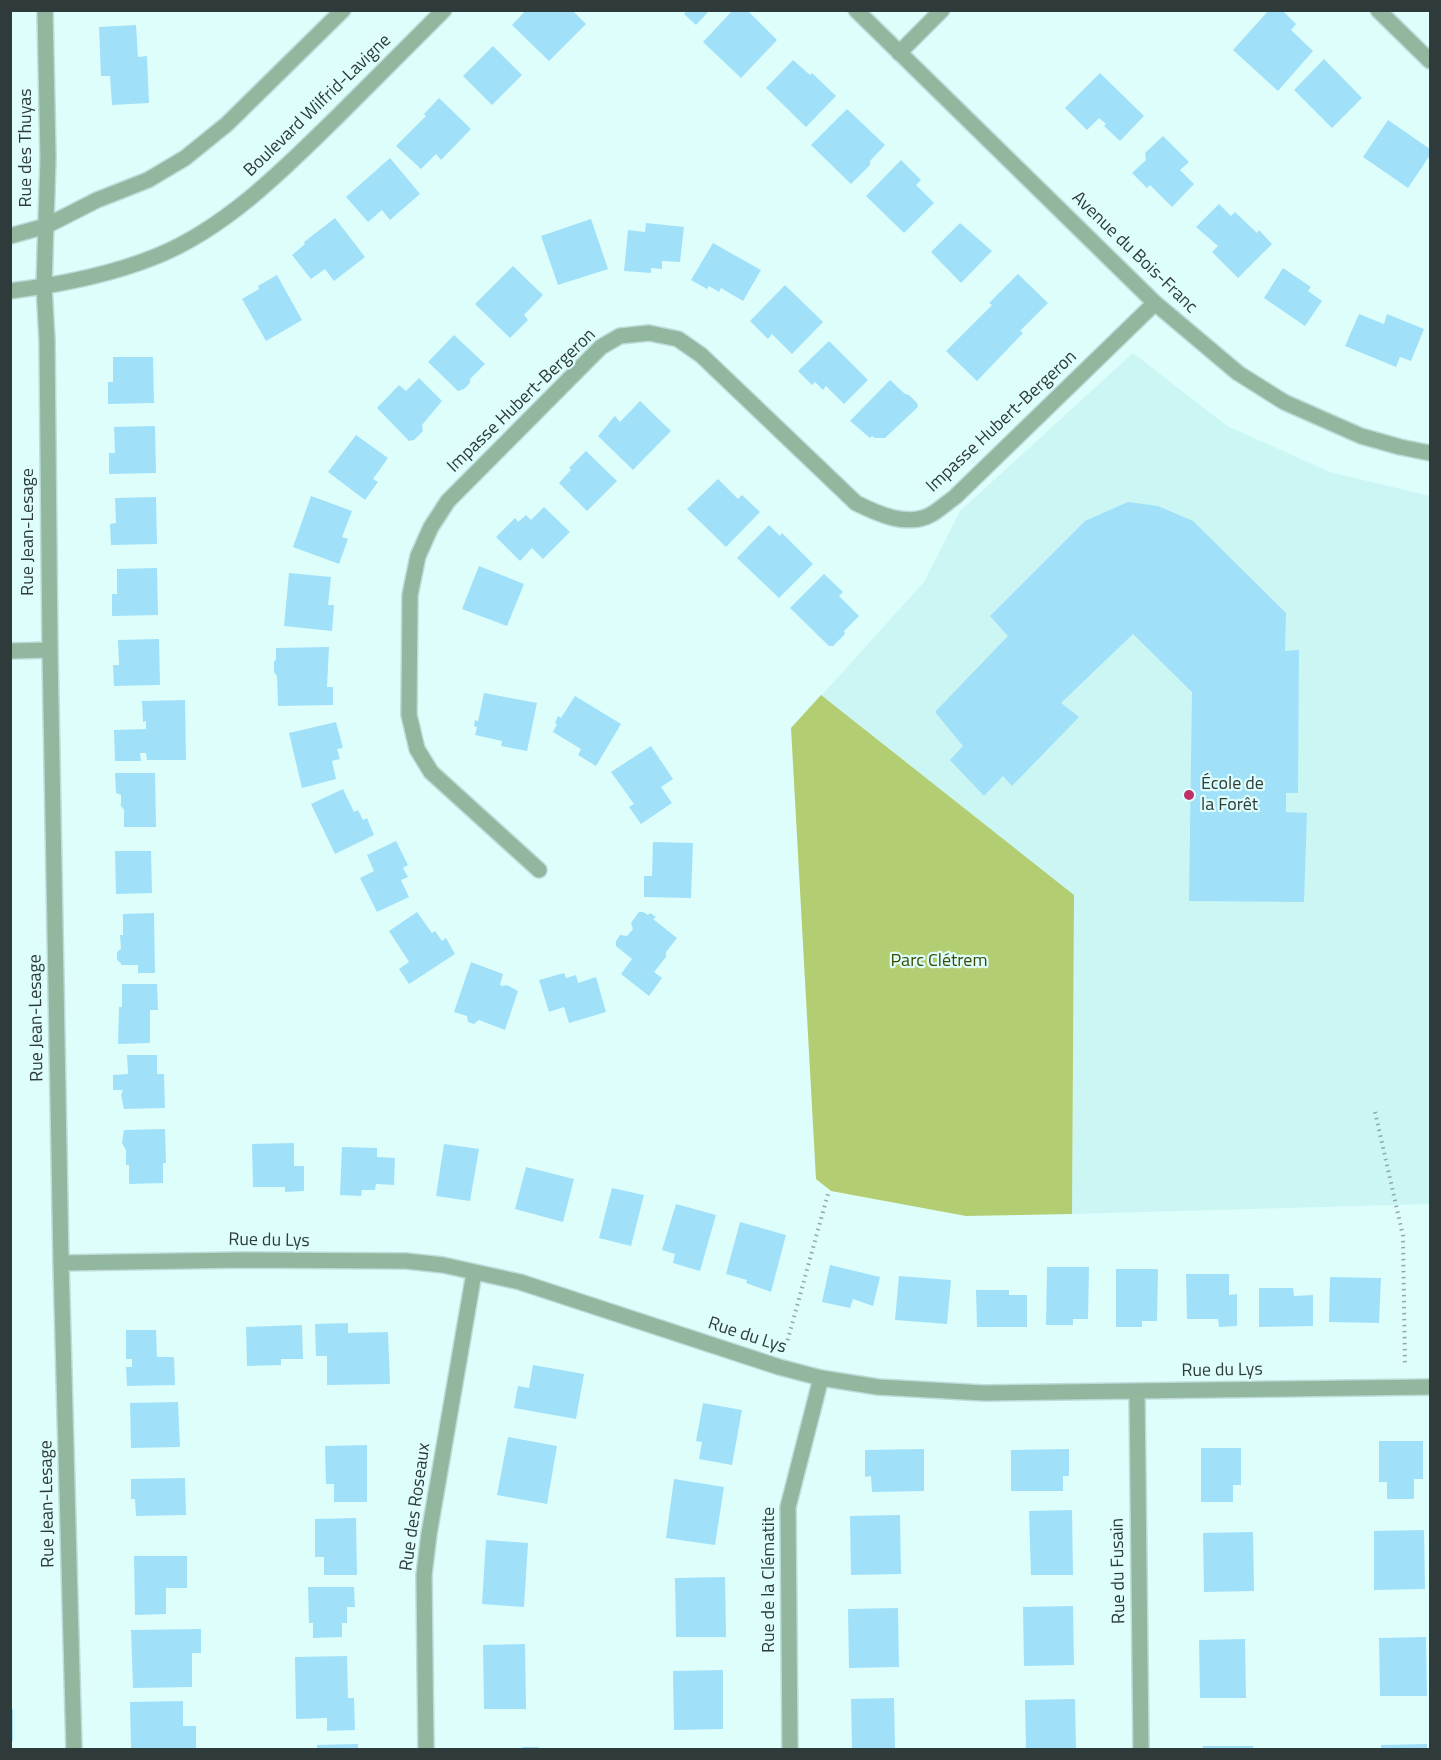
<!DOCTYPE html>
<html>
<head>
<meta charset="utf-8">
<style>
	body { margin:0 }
	#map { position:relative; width:1441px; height:1760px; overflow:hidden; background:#defefc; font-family:"Titillium Web",sans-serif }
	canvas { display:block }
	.frame { position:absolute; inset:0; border:12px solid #2e3b3a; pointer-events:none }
</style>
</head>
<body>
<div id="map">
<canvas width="1441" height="1760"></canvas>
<div class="frame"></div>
</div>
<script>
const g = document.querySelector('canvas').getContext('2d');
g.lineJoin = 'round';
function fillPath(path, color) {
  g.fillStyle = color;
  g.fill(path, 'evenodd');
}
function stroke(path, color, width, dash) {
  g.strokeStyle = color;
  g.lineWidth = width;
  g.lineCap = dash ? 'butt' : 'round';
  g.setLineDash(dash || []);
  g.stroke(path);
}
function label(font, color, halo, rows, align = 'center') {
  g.font = font + ' "Titillium Web",sans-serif';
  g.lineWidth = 4.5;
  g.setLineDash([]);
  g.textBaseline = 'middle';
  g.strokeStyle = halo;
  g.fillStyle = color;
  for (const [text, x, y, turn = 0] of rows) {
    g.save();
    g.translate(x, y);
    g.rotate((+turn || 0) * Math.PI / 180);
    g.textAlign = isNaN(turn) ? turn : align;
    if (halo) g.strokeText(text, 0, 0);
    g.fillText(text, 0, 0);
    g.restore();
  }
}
fillPath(new Path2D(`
	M1133 353 1227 426 1330 472 1430 496V1204L1072 1214 1074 895 821 696 924 582 960 511Z`), '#cbf6f3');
fillPath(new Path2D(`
	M821 695 1074 895 1072 1214 966 1216 831 1191 816 1179 791 728Z`), '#b3cd72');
fillPath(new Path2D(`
	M526 10H572L586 24 549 61 512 25Z
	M687 10H710L696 25 684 14Z
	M733 10H747L777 40 741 78 703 42Z
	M1269 10H1282L1296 24 1291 30 1313 51 1278 91 1233 50Z
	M136 25 138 57 147 56 149 103 112 105 110 76H101L99 27Z
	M493 46 522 75 492 105 463 76Z
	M1324 59 1362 98 1332 128 1294 90Z
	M793 60 810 75 812 73 836 96 806 127 766 88Z
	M1100 73 1144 116 1120 141 1104 126 1106 124 1099 118 1087 130 1065 108Z
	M439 98 471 129 441 160 436 154 421 169 396 146 426 116 424 114Z
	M847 109 885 145 870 161V165L851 184 811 145Z
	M1388 120 1430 149V155L1408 188 1363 157Z
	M1163 136 1189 162 1180 170 1194 184 1172 207 1150 185 1147 188 1132 173 1146 160 1145 153Z
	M390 158 420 194 390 220 382 210 368 222 346 197Z
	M901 160 921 180 916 185 934 203 904 233 866 196Z
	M1219 204 1231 216 1235 212 1257 233 1259 230 1272 244 1238 278 1212 252 1218 246 1196 227Z
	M335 218 365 257 334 281 325 269 311 279 292 255 305 244 304 242Z
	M591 219 608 269 558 285 541 236Z
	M646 223 684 227 680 262 662 261V269L651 268V273L624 271 628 230 645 232Z
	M960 223 992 251 961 283 931 252Z
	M713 243 761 270 743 301 721 288 719 292 709 286 707 289 691 280Z
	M513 266 543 295 524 315 528 320 510 338 475 304Z
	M1283 268 1311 287 1308 291 1322 301 1305 326 1264 298Z
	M1018 274 1048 303 1020 331 1023 333 977 381 946 351 992 305 989 303Z
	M277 275 302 320 266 341 242 299 259 289 258 286Z
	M785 285 823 322 792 354 772 334 768 339 750 321Z
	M1359 314 1384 324 1387 314 1424 329 1411 361 1400 357 1396 367 1345 346Z
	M454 335 485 364 470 379V383L464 389 458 391 428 362Z
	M829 341 868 380 844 404 826 386 823 390 815 382 812 385 798 371Z
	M113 357H153L154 403 108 404V382H113Z
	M419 378 442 401 422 425 423 431 414 440 409 441 377 408 399 385 406 391Z
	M890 380 905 394 909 395 917 403 918 407 885 438H875L872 436 870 438 850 421Z
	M640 401 671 431 633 470 598 436 613 418 615 416 620 422Z
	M155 426 156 473 109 474V453H115L114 427Z
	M356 435 388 458 373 479 378 482 365 500 328 472Z
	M586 451 617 481 587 511 559 483 571 470 569 468Z
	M718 479 738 499 742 495 760 512 726 547 687 509Z
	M311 496 352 511 342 537 348 539 339 564 293 547Z
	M156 497 157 544 111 545 110 524 116 523 115 498Z
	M1128 502 1158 506 1193 521 1286 613 1285 651 1299 650 1298 793H1286V812L1307 813 1304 902 1189 901 1192 692 1133 634 1061 703 1079 717 1012 786 1003 776 984 796 950 760 963 746 935 712 1008 636 990 616 1085 521Z
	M544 507 570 532 543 559 532 548 520 561 496 537 515 518 518 522 526 515 531 520Z
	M769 525 780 536 782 533 813 564 779 598 737 558Z
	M479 566 524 584 507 626 462 609Z
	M157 568 158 615 112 616V594H117V569Z
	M289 573 331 577 328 605H334L332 631 284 626Z
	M824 574 843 592 839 596 859 616 844 631 845 634 833 646H829L790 608Z
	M159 639 160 685 114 686 113 665H119L118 640Z
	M329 647 327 687H333V705L278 706 277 676 274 672V662L276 659V648Z
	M484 693 537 703 527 751 501 746 502 741 475 735 477 727 474 726 475 720 478 721Z
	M575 696 621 724 596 766 578 755 581 749 553 732 557 724 555 723 558 716 561 718Z
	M185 700 186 760H147L146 753H140L141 761H115L114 730 146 729V721L143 722 142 701Z
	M336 722 343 748 337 749 340 759 332 761 336 779 302 788 289 733Z
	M651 746 673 779 661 787 672 803 641 824 629 807 634 804 611 772Z
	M115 773H155L156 827H124V810L120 804H121V795L116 793Z
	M343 789 354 812 358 810 363 820 367 818 374 835 335 854 311 804Z
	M396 841 408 865 403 868 408 877 401 880 409 897 377 912 360 878 374 871 367 855Z
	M653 842 693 843 691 898 644 897V876H652Z
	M115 851H151L152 893 116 894Z
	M417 912 432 933 435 931 442 941 446 938 455 954 409 984 399 969 409 962 389 931Z
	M639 912H643L648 915 650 913 656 917 653 919 677 938 666 952V957L654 972 662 978 649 996 621 974 632 959 616 946V941L620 935 627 936 633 929 631 923Z
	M154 913 155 973H138V965H121V963L117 960V952L121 949 120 935H123V914Z
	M471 962 503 974 500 985 503 986 507 985 518 991 505 1030 479 1020 474 1024 468 1022 467 1016 454 1012Z
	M564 973 566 978 576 975 578 983 596 977 606 1012 569 1023 564 1007 549 1012 539 980Z
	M122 984H157L158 1010H150V1043L118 1044 119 1007H122Z
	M127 1055H157V1074H164L165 1108 124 1109 121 1095 123 1090H113V1075L128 1074Z
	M165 1129 166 1163H163V1183L129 1184V1165H126V1150L122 1143 124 1130Z
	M294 1143V1166H304V1191L285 1192V1187H253L252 1144Z
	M444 1144 479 1149 470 1201 436 1196Z
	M342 1147 377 1148V1157L395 1158 394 1185 376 1184 375 1190H362L361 1196 340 1195Z
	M526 1167 574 1179 563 1222 515 1209Z
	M612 1188 644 1195 631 1246 599 1238Z
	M676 1204 716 1215 700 1271 673 1263 675 1254 662 1250Z
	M740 1222 786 1235 771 1292 746 1283 747 1280 726 1274Z
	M830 1265 880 1277 873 1306 853 1299 850 1308 822 1302Z
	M1047 1267H1089L1088 1319H1073V1325H1046Z
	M1116 1269H1158L1157 1321H1142V1327H1116Z
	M1186 1274H1229V1295L1237 1294V1326L1219 1327 1218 1319H1187Z
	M899 1276 951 1280 947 1324 895 1320Z
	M1330 1277 1381 1278 1379 1323 1329 1322Z
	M1259 1288H1293L1294 1296 1313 1295V1326L1259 1327Z
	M976 1290H1009V1295H1027V1327H977Z
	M348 1323V1333L388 1332 390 1384 327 1385V1356H316L315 1324Z
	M302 1325 303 1359H281V1365L247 1366 246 1327Z
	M126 1330H156L157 1357H174L175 1385 127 1386 126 1367H132V1359H126Z
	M533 1365 584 1374 576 1419 514 1408 518 1386 529 1388Z
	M178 1402 180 1447 131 1448 130 1403Z
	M703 1403 742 1410 732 1465 699 1459 702 1442 696 1441Z
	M508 1437 557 1446 547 1504 497 1495Z
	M1379 1441H1423V1479H1414V1499H1387V1482H1379Z
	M367 1445V1502H334V1484H326L325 1446Z
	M1201 1448H1241V1485H1233V1502H1201Z
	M924 1449V1491L872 1492 871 1476 865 1477V1450Z
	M1069 1449V1476H1063V1491H1011V1450Z
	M185 1478 186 1515 136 1516 135 1499H131V1479Z
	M674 1479 724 1487 715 1545 666 1538Z
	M1072 1510 1073 1575H1031L1029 1511Z
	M900 1515 901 1574 851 1575 850 1516Z
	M356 1518 357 1575H324V1557H315V1519Z
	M1424 1530 1425 1589 1374 1590V1531Z
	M1253 1532 1254 1591 1204 1592 1203 1533Z
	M486 1540 528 1543 524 1607 482 1604Z
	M134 1556H187V1588H166V1614L135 1615Z
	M725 1577 726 1637H676L675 1578Z
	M308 1587H354L355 1607H347V1623H342V1637L313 1638V1623H309Z
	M1073 1606 1074 1665 1024 1666 1023 1607Z
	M898 1608 899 1667 849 1668 848 1609Z
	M201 1629V1653H192V1687L133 1688 131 1630Z
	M1426 1637 1427 1696H1380L1379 1638Z
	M1245 1639 1246 1698H1200L1199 1640Z
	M525 1644 526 1709H484L483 1645Z
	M347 1656 348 1698H354L355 1730 327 1731V1718L296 1719 295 1657Z
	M723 1670V1729L674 1730 673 1671Z
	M894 1698 895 1749H852L851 1699Z
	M1075 1699 1076 1749H1026L1025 1700Z
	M183 1701V1726H196V1749H131L130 1702Z
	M10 1709H13V1741H10Z
	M358 1744V1749H317V1745Z
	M1427 1744V1749H1381V1745Z
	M1203 1746H1253V1749H1203Z
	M522 1747H539V1749H522Z`), '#a1e0f9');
const minor = new Path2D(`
	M45 10 48 158 44 286 47 340 50 650 61 1263 74 1750
	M856 10 1155 303 1238 373 1284 402 1361 436 1400 447 1430 453
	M1378 10 1430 61
	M899 53 942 10
	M10 236 46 226 97 200 148 180 185 158 227 124 343 10
	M10 291C58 285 113 274 157 256 228 227 287 166 340 114 375 79 409 45 444 10
	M10 651 50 650
	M539 870 431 772 417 749 409 715 410 595 418 556 431 527 448 501 601 347 620 336 649 333 678 339 701 355 856 503C878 514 908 528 932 514 940 509 948 502 955 497L1155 303
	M61 1263 243 1260 406 1261 443 1265 520 1282 779 1367 821 1378 878 1387 984 1393 1430 1387
	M1137 1392 1141 1750
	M426 1750 424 1575 429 1534 474 1273
	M790 1750 788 1507 821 1378`);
stroke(minor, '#bedbd9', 18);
stroke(new Path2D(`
	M1375 1112 1403 1236 1405 1366
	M786 1346 829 1190`), '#91a9a7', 4, [1.5, 4.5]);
stroke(minor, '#91b89f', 15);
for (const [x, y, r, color] of [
	[1189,795,6,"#bd3166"]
]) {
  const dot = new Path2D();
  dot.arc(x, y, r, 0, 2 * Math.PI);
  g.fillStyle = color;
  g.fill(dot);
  stroke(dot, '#defefc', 2);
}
label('18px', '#2e3b3a', '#defefc', [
	["Boulevard Wilfrid-Lavigne",318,106,-44],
	["Rue des Thuyas",27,148,-90],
	["Avenue du Bois-Franc",1134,253,44],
	["Impasse Hubert-Bergeron",522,401,-44],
	["Impasse Hubert-Bergeron",1002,422,-43],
	["Rue Jean-Lesage",29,532,-90],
	["Rue Jean-Lesage",37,1018,-91],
	["Rue du Lys",269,1241,1],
	["Rue du Lys",747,1336,18],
	["Rue du Lys",1222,1371,-1],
	["Rue Jean-Lesage",48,1504,-91],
	["Rue des Roseaux",416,1507,-82],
	["Rue du Fusain",1119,1571,-91],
	["Rue de la Clématite",770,1580,-90]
]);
label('18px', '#2e3b3a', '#defefc', [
	["École de",1201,785],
	["la Forêt",1201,806]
], 'left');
label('18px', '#3b4902', '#defefc', [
	["Parc Clétrem",939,962]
]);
</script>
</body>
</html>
